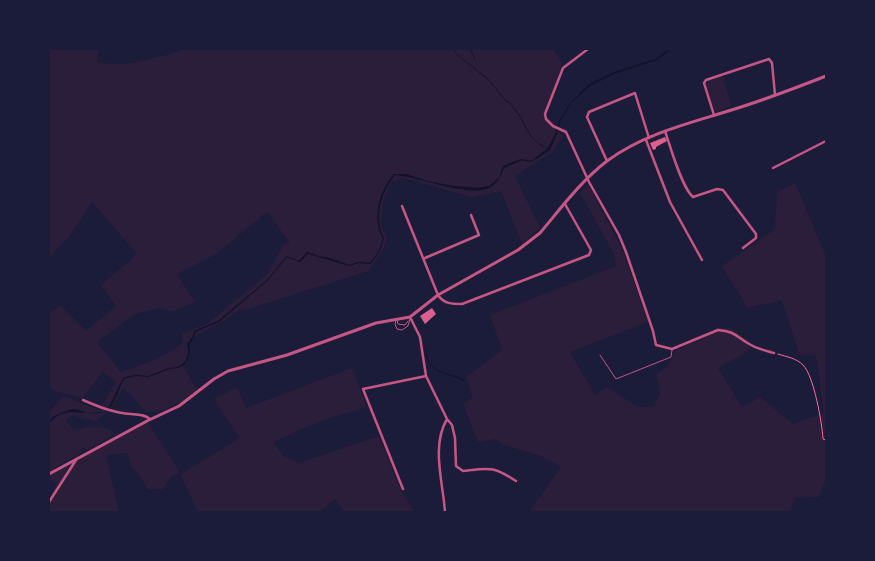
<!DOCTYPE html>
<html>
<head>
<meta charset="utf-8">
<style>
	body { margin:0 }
	#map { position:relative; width:875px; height:561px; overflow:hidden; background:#1b1b3a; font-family:"Roboto Condensed",sans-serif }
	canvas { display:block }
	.frame { position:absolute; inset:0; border:50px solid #1b1b3a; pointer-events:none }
</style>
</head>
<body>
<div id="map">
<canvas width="875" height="561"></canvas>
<div class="frame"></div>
</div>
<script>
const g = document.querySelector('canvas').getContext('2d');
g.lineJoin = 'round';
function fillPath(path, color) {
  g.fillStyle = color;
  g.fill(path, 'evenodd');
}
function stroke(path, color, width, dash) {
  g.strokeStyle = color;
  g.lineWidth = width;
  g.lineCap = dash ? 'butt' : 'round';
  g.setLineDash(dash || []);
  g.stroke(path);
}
fillPath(new Path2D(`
	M49 49H99L97 62C105 63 116 65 124 64 145 61 166 56 186 49H553L562 63 545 114 546 119 557 130 548 148 531 161 521 159 503 166 499 178 489 186 477 188 453 186 427 181 407 174H394C379 192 372 217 383 239L379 251 370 263 359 262 350 265 330 258 307 252 299 261 286 256 267 280 218 321 194 331 193 336 188 344C191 353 188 358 182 365L197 389C182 402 166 412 146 412L124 388 120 392 112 408 96 421 73 416 65 420 74 430C88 428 103 423 115 434L87 450 84 447 81 449 82 452 49 471V424C60 408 73 413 90 413 85 412 78 409 74 409 65 409 53 415 49 422V413L63 396 99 410 116 382 103 372 83 397H77L49 389V313L60 305 86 331 116 306 101 285 137 254 92 202 68 238 49 257ZM268 213 290 243 284 244 267 274 208 323 182 334 183 342C170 355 140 366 121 372L97 342 135 314 159 308 173 311 195 302 177 274 218 253 264 214Z
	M723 76 731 106 717 111 713 109 706 85 709 81Z
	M558 131 563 136 552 152 515 176 540 228 522 244 501 191 472 197 404 178 391 182 383 201 381 225 387 239 382 252 368 271 242 311 240 309 225 320 195 336V332L219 322 267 281 287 257 300 262 308 253 349 266 359 263 369 264 380 251 384 239C374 218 380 193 395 175 418 176 471 198 491 187 498 182 501 175 504 168L522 160 531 162 550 150Z
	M795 183 826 256V479L819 497 795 498 790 512H529L561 467 541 456 504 445 495 439 478 442 463 404 473 397 466 377 502 350 490 315 616 266 614 254 580 193 588 184 622 249 648 322 570 352 595 395 607 387 638 407 654 406 660 393 656 374 668 366 675 351 710 335 716 328H729L747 339 750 350 718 368 742 407 760 397 793 424 824 413 816 356 799 354 782 300 748 308 722 266 775 229 777 192Z
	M352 368 367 407 320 421 273 442 284 456 299 463 379 436 402 493 415 512H344L335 499 319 512H198L180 474 172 476 163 489H148L138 473 131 467 127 453 106 455 119 512H49V499L57 484 52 480 49 481V474L147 421 181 474 240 438 214 399 237 387 246 408Z`), '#2a1e3b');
fillPath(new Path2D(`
	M669 49H671L657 60 614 74 590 86 571 103 560 122 557 134 550 150 531 162 522 160 504 168C501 175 498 182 491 187 471 199 418 176 395 175 380 193 374 218 384 238L380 251 371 264 359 263 349 266 308 254 300 262 287 257 267 281 219 322 195 332V336L189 345C191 354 188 365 178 368 174 369 174 368 170 369 162 371 156 376 147 377 143 377 139 376 135 376 132 377 127 378 124 379 119 388 116 401 110 408 98 423 66 399 49 424L52 417 74 409 87 413 104 412 109 407 123 378C128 377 133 374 139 375 143 375 146 377 151 375 157 373 162 370 169 368 171 367 174 368 177 367 187 364 190 353 187 344L193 336 194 331 218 321 267 280 287 256 299 261 307 252 321 257 330 258 349 265 359 262 370 263 379 251 383 239C372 217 379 192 394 174H406L427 181 453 186 477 188 489 186 499 178 503 166 521 159 531 161 548 148 555 134 559 121 571 102 589 84 614 72 656 59Z`), '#12122b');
stroke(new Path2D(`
	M452 49 461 58 488 79 506 101 509 102 520 116 530 135 538 143
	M470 49 475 59
	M539 144 549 149
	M426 350C427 374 447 372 464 380`), '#12122b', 1);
fillPath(new Path2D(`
	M665 137 667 141 656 147V149L653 150 650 143Z
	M432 308 436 314 425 324 420 316Z`), '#dd5f8e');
stroke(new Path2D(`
	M778 354C787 357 796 358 803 365 814 376 822 423 823 439L826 440`), '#ff6b9d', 1);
stroke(new Path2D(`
	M396 320 395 324 397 329 402 330 408 326 410 319
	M397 320 398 324 405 325 408 321
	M600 355 616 379 671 357 672 350`), '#c65784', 1);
stroke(new Path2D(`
	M588 49 563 68 545 114 546 119 553 126 566 132 589 182 619 235 626 252 653 331 656 345 672 349 718 330C736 331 737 338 751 345 758 349 767 351 774 353
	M714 115 704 83 706 80 769 59 772 63 775 95
	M665 131C670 146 682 188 693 197L717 189 723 190 756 234V238L743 248
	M646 140 670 202 702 260
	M607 161 587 117 589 112 635 93 649 138
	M773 168 826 141
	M402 206 438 295C444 304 452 304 462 304L589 255 591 250 565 204
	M425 258 479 235 471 215
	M410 317 420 337 426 376 447 419 452 425 455 438 456 466 463 471C490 468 493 466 516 481
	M83 400C99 407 114 413 131 414 139 415 144 414 150 419
	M403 489 363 389 426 376
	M49 502 76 460
	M445 512C443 482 431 446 447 419`), '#c65784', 2.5);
stroke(new Path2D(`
	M49 474 147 421 179 406 214 379 228 371 287 355 376 323 410 317 438 295 518 250 540 233C561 208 581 181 607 161 646 132 695 122 741 107 769 98 798 87 826 76`), '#c65784', 3);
</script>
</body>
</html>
